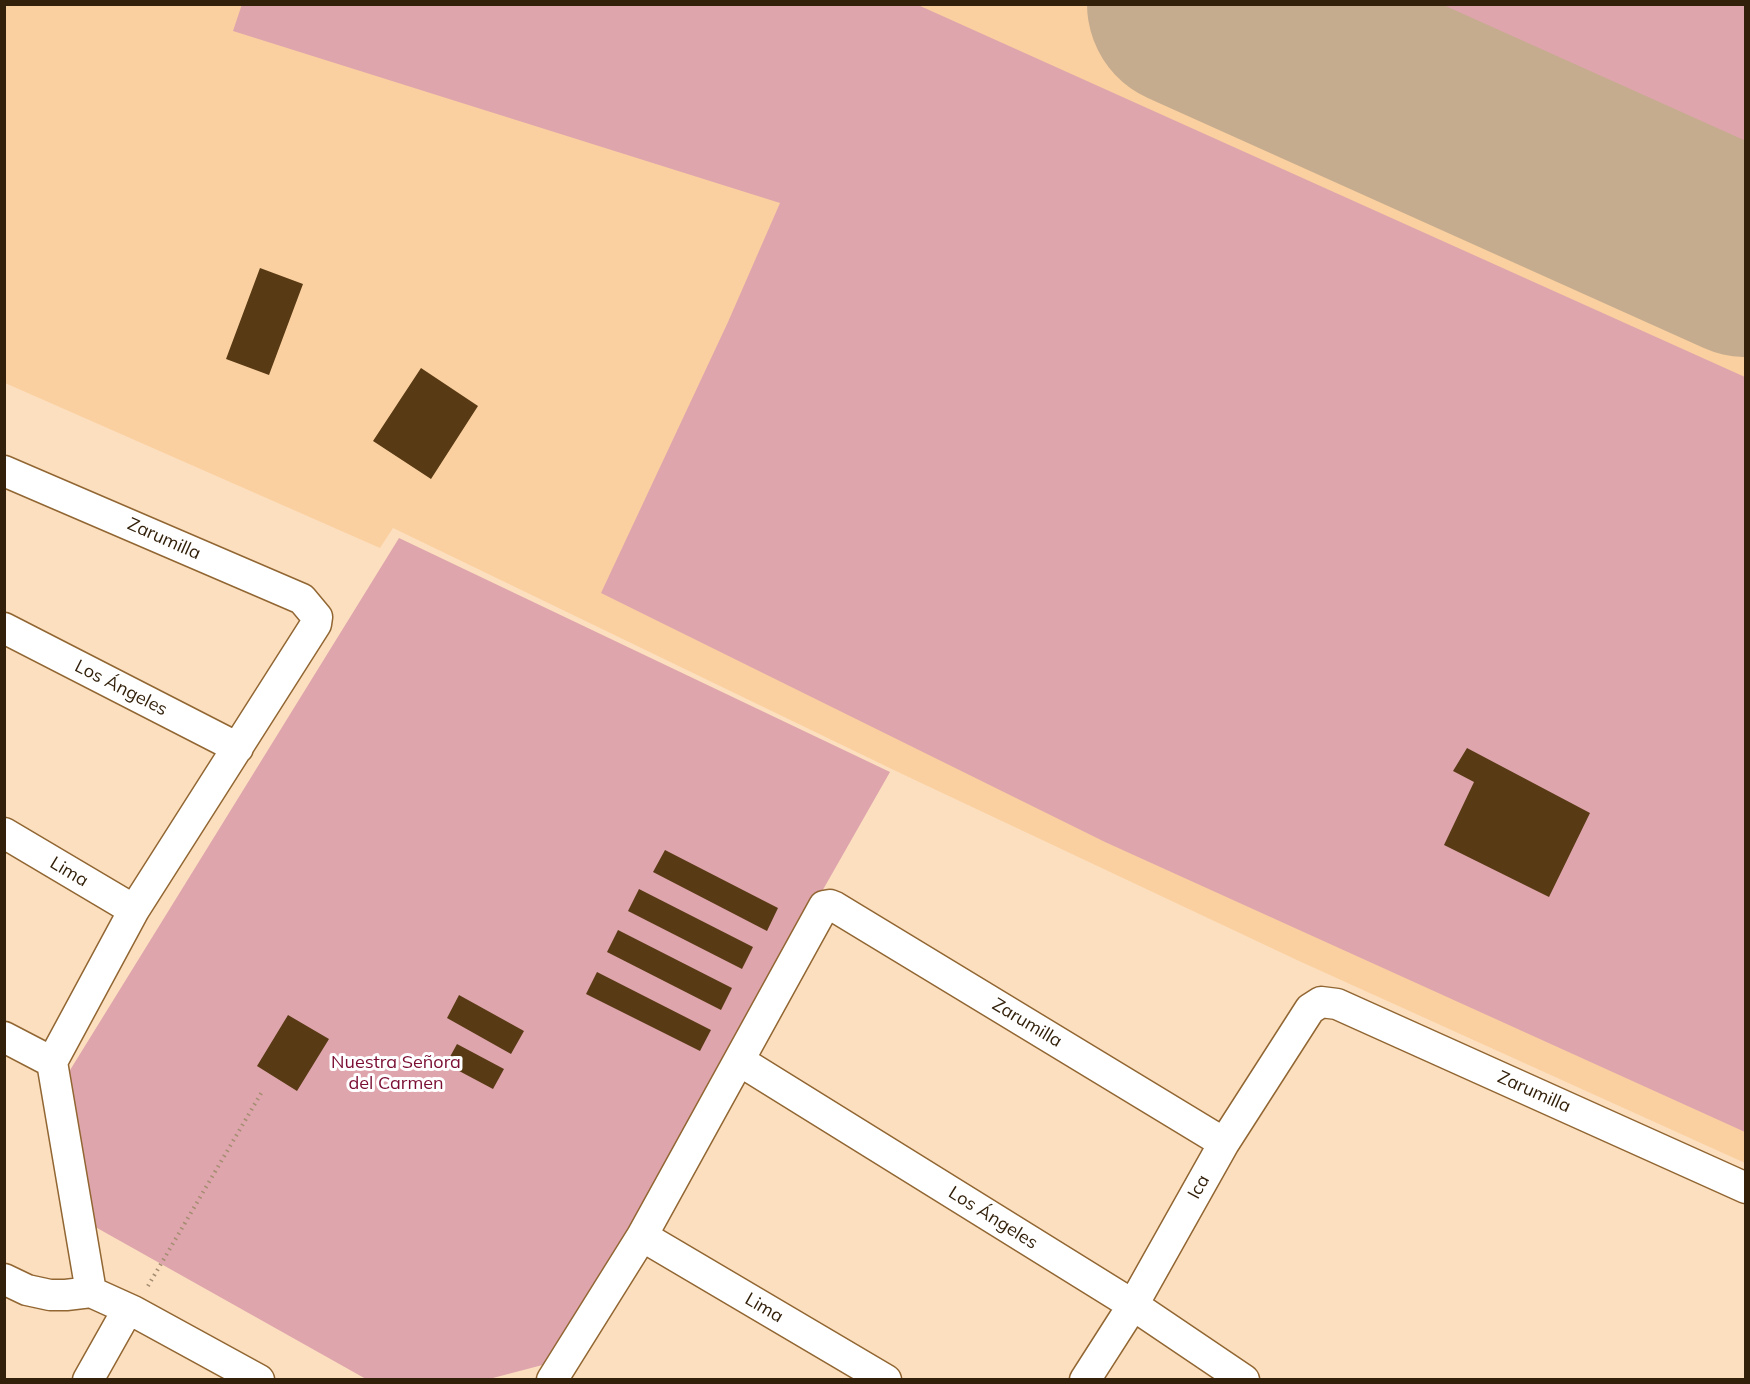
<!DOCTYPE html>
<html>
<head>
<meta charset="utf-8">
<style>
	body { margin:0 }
	#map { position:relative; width:1750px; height:1384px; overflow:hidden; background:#fcdfbf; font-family:Mulish,sans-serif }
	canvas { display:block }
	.frame { position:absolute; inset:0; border:6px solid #32200a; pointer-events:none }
</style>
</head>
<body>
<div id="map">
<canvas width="1750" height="1384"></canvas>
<div class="frame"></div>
</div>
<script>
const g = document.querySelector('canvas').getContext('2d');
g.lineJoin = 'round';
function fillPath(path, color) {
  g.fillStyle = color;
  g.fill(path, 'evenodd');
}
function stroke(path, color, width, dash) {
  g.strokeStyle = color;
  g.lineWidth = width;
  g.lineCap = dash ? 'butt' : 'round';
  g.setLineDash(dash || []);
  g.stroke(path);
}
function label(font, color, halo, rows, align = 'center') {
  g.font = font + ' Mulish,sans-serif';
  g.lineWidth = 6;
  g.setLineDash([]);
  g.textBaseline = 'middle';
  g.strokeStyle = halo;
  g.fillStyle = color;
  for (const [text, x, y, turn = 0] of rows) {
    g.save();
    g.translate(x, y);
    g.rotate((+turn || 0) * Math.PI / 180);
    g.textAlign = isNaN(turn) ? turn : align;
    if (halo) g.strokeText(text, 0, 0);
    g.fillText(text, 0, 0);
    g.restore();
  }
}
fillPath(new Path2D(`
	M5 5H1745V1163L1299 961 900 773 393 528 380 548 5 383Z`), '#fbd0a0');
fillPath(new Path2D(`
	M242 4 918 5 1745 377V1132L1105 842 601 593 728 322 780 203 233 31Z
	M1432 5H1745V147Z
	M399 538 890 772 554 1362 489 1379H366L90 1224 67 1075Z`), '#dea5ad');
stroke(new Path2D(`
	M1190 4 1746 254`), '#c6ac8e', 206);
fillPath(new Path2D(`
	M260 268 303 284 269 375 226 359Z
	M421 368 478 406 431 479 373 441Z
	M1467 748 1590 813 1549 897 1444 845 1474 782 1453 771Z
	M665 850 778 908 767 931 653 872Z
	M639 889 753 947 742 969 628 911Z
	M618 930 732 988 721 1010 607 952Z
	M597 972 711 1030 700 1051 586 994Z
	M459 995 524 1031 511 1054 447 1018Z
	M288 1015 329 1039 297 1091 257 1066Z
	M457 1044 504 1069 493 1089 446 1064Z`), '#583a14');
const minor = new Path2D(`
	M4 471 302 599 317 617 316 624 134 910 52 1062 91 1292
	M4 628 238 748
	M4 833 134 910
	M4 1037 52 1062
	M740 1061 1133 1305 1244 1380
	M642 1236 886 1380
	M4 1279 27 1290 50 1295H66L91 1292 133 1311 259 1380
	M88 1380 128 1309
	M552 1380 642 1236 824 906 830 905 835 907 1224 1143
	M1085 1380 1133 1305 1224 1143 1310 1009 1321 1002 1337 1004 1746 1188`);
stroke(minor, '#916632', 33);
stroke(new Path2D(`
	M148 1286 263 1090`), '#a58d71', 4, [1.5, 4.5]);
stroke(minor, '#fff', 30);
label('18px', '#32200a', '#fff', [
	["Zarumilla",164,539,24],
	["Los Ángeles",121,688,27],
	["Lima",69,872,31],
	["Zarumilla",1027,1023,31],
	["Zarumilla",1534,1092,24],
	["Ica",1199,1187,-61],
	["Los Ángeles",993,1218,32],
	["Lima",764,1308,30]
]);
label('18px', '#7a0d32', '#fff', [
	["Nuestra Señora",396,1063],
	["del Carmen",396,1084]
]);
</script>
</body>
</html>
